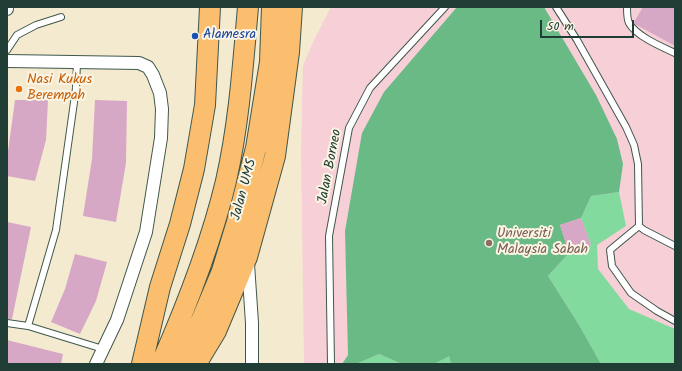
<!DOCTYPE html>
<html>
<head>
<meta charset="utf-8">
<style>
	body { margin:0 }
	#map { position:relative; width:682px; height:371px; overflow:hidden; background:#f4ead0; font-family:Kalam,sans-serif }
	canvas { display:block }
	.frame { position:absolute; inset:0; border:8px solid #1f3d34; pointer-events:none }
	.scale { position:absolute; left:540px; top:20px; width:94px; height:18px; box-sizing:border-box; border:2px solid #1f3d34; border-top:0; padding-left:5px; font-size:12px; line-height:14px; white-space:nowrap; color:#1f3d34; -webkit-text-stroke:3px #fcf5e5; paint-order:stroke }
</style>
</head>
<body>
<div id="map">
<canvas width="682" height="371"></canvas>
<div class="frame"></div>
<div class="scale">50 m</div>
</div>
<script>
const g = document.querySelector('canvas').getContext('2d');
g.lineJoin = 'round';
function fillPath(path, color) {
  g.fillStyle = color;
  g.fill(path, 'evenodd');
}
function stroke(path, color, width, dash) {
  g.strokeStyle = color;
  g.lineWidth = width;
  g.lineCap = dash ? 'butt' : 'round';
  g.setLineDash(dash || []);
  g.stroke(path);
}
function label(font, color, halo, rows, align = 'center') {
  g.font = font + ' Kalam,sans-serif';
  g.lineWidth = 4;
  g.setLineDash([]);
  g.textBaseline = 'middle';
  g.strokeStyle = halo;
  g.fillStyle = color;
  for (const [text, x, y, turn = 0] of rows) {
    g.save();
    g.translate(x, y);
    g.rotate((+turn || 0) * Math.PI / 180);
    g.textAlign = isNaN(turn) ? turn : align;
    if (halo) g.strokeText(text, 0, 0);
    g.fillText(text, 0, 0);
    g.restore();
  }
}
fillPath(new Path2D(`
	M331 7H675V364H304L301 151 303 66 313 42Z`), '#f6cfd7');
fillPath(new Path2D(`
	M619 192 626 226 597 245 598 269 629 309 675 329V364H601L579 325 548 276 569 253 591 245 581 218 591 196Z
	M379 354 402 364H356Z
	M449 355 451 364H434Z`), '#83da9f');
fillPath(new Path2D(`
	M457 7H544L596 95 617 139 623 164 619 192 591 196 581 218 560 225 569 253 548 276 579 325 601 364H451L449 356 434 364H402L379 354 356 364H342L348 355 345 231 362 133 384 92Z`), '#6aba86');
fillPath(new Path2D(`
	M643 7H675V46L635 24 634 22Z
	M15 100H48L46 140 35 181 7 176V159Z
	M95 100 127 101 126 163 116 222 83 216 92 159Z
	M581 218 591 245 569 253 560 225Z
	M7 222 31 227 12 319H7Z
	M75 254 107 262 96 301 80 334 51 322 65 289Z
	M7 340 63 354 61 364H7Z`), '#d7a7c6');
const service = new Path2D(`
	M556 7 577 40 626 127 634 145 638 164 639 226 644 230 675 246
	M627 7C627 12 627 19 629 23 636 36 662 47 675 53
	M7 50 17 35 36 25 61 17
	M639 226 610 250 612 266 631 293 657 311 675 321
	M7 323 28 326 103 349
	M28 326 56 230 76 88 77 62
	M331 364 329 236 349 128 370 88 445 7`);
const minor = new Path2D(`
	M7 9V7
	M7 61 139 63 148 67 153 75 160 93 162 109 161 138 146 232 117 320 96 364
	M248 264 252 323V364`);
const trunk = new Path2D(`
	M142 364 160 287 180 224 194 169 205 105 210 7
	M161 364C187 305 211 244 226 181 239 124 243 65 248 7
	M180 364 201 321 222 271 237 222 256 148 270 62 272 7
	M196 364 216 331 247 257 275 156 289 52 292 7`);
stroke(service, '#3f574b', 8);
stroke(minor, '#3f574b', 14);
stroke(trunk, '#3f574b', 22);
stroke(service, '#fff', 6);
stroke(minor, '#fff', 12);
stroke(trunk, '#fabe6e', 20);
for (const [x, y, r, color] of [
	[195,36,4,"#1a4fb4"],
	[19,89,4,"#e8710a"],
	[489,243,4,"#8d6e63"]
]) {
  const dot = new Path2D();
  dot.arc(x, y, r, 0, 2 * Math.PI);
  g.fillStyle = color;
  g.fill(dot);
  stroke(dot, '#fcf5e5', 1.5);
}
label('14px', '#164399', '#fcf5e5', [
	["Alamesra",203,36]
], 'left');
label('14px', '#c56008', '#fcf5e5', [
	["Nasi Kukus",27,81],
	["Berempah",27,97]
], 'left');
label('14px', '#1f3d34', '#fcf5e5', [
	["Jalan Borneo",331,167,-79],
	["Jalan UMS",245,190,-75]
]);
label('14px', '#785e54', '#fcf5e5', [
	["Universiti",497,235],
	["Malaysia Sabah",497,251]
], 'left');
</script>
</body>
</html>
